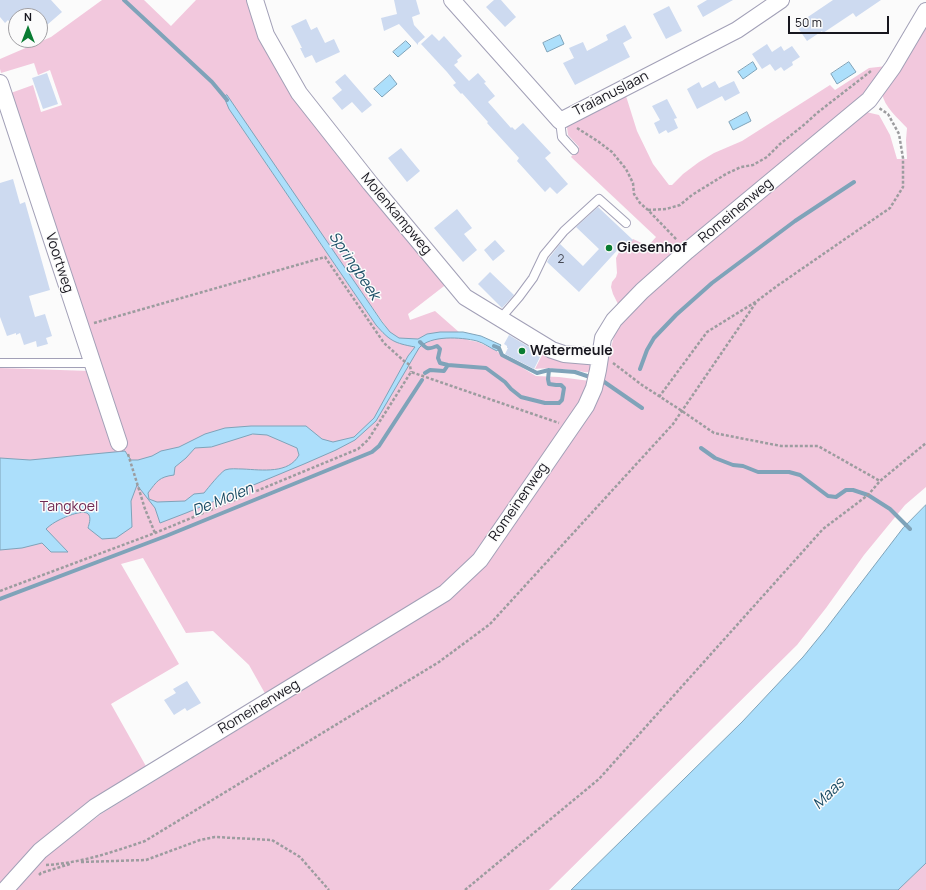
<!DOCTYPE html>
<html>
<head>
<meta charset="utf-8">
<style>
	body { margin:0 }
	#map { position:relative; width:926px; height:890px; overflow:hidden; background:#fbfbfb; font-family:Manrope,sans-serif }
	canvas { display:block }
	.north { position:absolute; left:8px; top:8px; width:40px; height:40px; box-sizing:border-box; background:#fbfbfb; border:1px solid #a09fa3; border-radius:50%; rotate:0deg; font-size:11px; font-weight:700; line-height:16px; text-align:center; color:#17161e }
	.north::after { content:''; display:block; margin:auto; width:14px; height:18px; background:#097c32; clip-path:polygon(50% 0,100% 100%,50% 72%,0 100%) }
	.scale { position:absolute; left:788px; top:16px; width:101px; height:18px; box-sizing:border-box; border:2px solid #17161e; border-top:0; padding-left:5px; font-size:12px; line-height:14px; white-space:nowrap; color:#17161e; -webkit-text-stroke:3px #fbfbfb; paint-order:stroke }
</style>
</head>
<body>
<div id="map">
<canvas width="926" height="890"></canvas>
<div class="north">N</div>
<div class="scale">50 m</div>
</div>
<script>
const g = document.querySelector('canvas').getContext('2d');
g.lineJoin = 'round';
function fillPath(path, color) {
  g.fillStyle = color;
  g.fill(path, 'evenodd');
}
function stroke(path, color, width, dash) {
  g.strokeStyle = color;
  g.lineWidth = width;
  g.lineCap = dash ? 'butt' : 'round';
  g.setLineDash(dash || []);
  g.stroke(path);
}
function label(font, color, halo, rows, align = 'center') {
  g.font = font + ' Manrope,sans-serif';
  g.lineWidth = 3;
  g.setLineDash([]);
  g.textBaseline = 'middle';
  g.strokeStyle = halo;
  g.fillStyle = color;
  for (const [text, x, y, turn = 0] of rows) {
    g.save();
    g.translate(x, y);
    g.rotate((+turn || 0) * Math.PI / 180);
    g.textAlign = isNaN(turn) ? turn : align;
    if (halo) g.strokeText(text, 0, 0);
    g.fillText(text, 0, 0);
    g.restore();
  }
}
fillPath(new Path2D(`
	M102 0H144L171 26 196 0H249L269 50 448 283 408 314 410 320 435 311 468 340 478 342 497 351 501 355 536 376 559 377 590 381 571 415 469 561 450 582 267 697 249 665 213 631 186 633 143 558 121 564 179 664 111 704 147 768 0 890V368L90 371 8 94 33 85 41 112 62 105 50 70 38 75 34 63 1 73 0 69V59L51 37ZM229 109 387 328 376 325Z
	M926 17V487L905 505 864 555 826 608 797 645 549 890H13L40 861 101 814 452 598 470 581 491 555 602 383 614 336 629 313 647 294 866 112 879 115 890 135 897 159H907L906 140 907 128C898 118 884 107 882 93Z
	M887 66 864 99 619 306 613 294 611 287 612 282 616 277 617 273 616 258 619 252 624 248 633 239 648 246 656 237 571 157 579 147 568 135 567 127 626 96 637 131 653 164 669 185H672L683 174 699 162 714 153 742 141 830 85 835 90 869 68Z
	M543 353 587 361 595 366 588 372C583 373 578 370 573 370 560 369 548 368 535 369Z
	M926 863V890H898Z`), '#f2c8dd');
const water = new Path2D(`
	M560 35 564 44 547 52 543 43Z
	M406 41 411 46 398 57 393 52Z
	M753 62 757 69 743 79 738 72Z
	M849 62 856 72 837 84 831 74Z
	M390 75 397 84 382 97 374 89Z
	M227 95 382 322 390 332 399 338 418 339 427 334 440 332H463L481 336 501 345 497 351C490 348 484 343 477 341 461 337 430 335 419 348L376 421 355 440 336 450 304 464 186 513 160 523 155 508 137 485 131 501 132 527 116 538 102 539 88 528C89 524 91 519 89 515 85 508 65 517 59 520 55 522 50 525 46 529L68 552H51L42 543 22 548 0 550V458L30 460 125 451 131 460H138L152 456 161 451 179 447 205 434 225 428 251 426H306L322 439 333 442 354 437 374 418 408 356 415 347C394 343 390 341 376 325L229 109 224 97ZM253 434 267 435 297 448 299 455C289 474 262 470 243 469 237 469 230 468 225 470 220 473 208 488 204 493L194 494 185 501 157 502 149 499 148 493C157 481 159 477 174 475L175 467 186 458 195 448 211 447Z
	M747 112 751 121 733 130 729 122Z
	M926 505V863L898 890H571L742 722 803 657 825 630 903 528Z`);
fillPath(water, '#acdffb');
stroke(water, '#7fa3b9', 1);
stroke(new Path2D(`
	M124 0 212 82 227 100
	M420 342C427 349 427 350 437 346L440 349 438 358 440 363 448 365 486 368 505 382 511 389 521 397 545 403H559L562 400 564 388 561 385H556L549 384 548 379 549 370
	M494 346 499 348 502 355 537 373 549 370 575 372 593 378
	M640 369 647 350 654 338 676 315 712 283 795 221 854 182
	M425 373 430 370 444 371 448 365
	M600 379 642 408
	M701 448 715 458 733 465 743 466 758 472H789L800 475 828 496 836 497 846 490H853L868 495 890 509 910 529
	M0 599 166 536 372 452 379 446 422 380`), '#7fa3b9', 4);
fillPath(new Path2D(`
	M0 0H51L62 12 40 31V16H16V29L8 20 5 23 0 17Z
	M394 0H416L420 14 412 17 414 25 425 37 418 43V45L399 24 384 31 381 18 397 14Z
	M494 0H501L516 17 505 27 486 7Z
	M707 0H733L703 17 697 6Z
	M833 0H881L856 17 853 13 823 33 822 31 807 41 796 25Z
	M669 6 682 31 666 39 653 14Z
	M306 19 311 30 317 27 325 43 334 39 340 52 316 63 312 55 305 58 300 48H302L291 26Z
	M625 25 632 38 623 43 630 57 575 85 563 63 574 58 569 48 583 42 587 51 608 40 606 35Z
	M432 34 439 41 444 36 462 56 457 60 458 62 454 65 469 81 478 73 486 82 484 83 495 96 488 102 511 128 512 127 515 130 523 123 551 153 545 158 568 184 557 194 550 187 545 192 517 161 519 158 487 123 488 122 462 93 461 94 453 85 456 83 447 72 421 44Z
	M767 44 772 52 781 46 784 51 792 46 800 57 792 62 793 65 784 71 781 67 775 71 770 64 762 69 752 54Z
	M47 73 58 104 43 109 32 78Z
	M345 74 372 105 362 113 352 102 342 110 332 98 342 90 335 82Z
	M715 81 719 88 734 81 740 93 725 101 722 96 697 109 687 89 699 82 702 88Z
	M667 99 677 118 674 119 678 128 668 133 666 130 659 134 654 123 660 120 652 106Z
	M401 148 420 171 407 182 388 158Z
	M13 179 20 204 25 202 50 290 29 296 35 317 45 314 52 336 46 338 48 344 37 347 36 341 24 345 20 333 16 335V333L7 336 0 317V183Z
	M598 207 633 240 626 248 622 245 579 292 547 262 549 258 560 244 583 266 599 249 576 227Z
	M457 209 472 228 464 234 477 250 463 262 434 228Z
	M495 240 505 251 493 261 484 250Z
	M490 272 514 295 502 308 478 284Z
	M509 335 537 352 536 354 540 357 534 369 505 354 508 348H507V346L504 344Z
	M187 681 201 703 187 711 185 708 174 715 164 700 176 693 173 689Z`), '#cddaf0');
const lane = new Path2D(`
	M560 121 562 137 574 150
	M500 319 519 297 533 278 544 255 564 231 599 199 626 223
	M0 363H92`);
const street = new Path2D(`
	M255 0 266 35 299 93 370 183 465 297 552 350 564 354 600 357
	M452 0 560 121 737 30 781 0
	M0 83 119 443
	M5 890 40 851 95 807 445 593 480 560 586 406 594 388 598 370 603 338 614 320 642 291 687 251 869 100 893 67 926 11`);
stroke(lane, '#a2a0b7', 10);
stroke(street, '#a2a0b7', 18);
stroke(new Path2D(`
	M577 128 599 142 612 152 626 169 633 183 634 194 640 203 648 210 677 240
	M648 210 666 209 680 205 692 195 726 174 741 167 753 165 767 157 780 144 805 124 817 113 871 71
	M94 323 325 257 384 343 404 361 410 365 411 372
	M613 363 642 385 682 411 714 433 781 446H818L880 481
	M659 397 707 332 757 301 777 286 890 208 903 187V158L899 134 888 114 879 108
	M128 454 145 509 155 533
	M0 591 155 533 358 449 368 440 411 372 559 423
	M81 862 146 860 200 840 215 837 272 840 300 857 329 890
	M46 865C81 863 113 852 145 841L439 662 490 624 673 424 757 301
	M39 875 41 873 70 864
	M465 890 599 779 823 529 868 495 880 481 926 443`), '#9c9c9f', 2.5, [3, 2]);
stroke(lane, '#fff', 8);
stroke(street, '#fff', 16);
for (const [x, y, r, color] of [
	[609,248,4,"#097c32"],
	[522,351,4,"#097c32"]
]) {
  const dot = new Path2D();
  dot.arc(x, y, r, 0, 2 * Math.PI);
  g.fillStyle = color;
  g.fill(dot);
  stroke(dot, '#fbfbfb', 1.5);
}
label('12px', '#444752', null, [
	["2",561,260]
]);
label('14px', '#17161e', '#fbfbfb', [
	["Traianuslaan",611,94,-27],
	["Romeinenweg",736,211,-40],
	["Molenkampweg",396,214,50],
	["Voortweg",59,263,72],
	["Romeinenweg",519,502,-55],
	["Romeinenweg",259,707,-31]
]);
label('bold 14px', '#17161e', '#fbfbfb', [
	["Giesenhof",617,248],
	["Watermeule",530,351]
], 'left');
label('14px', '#6f2953', '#fbfbfb', [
	["Tangkoel",69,507]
]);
label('italic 15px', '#1a4c65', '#fbfbfb', [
	["Springbeek",354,266,56],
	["De Molen",223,500,-22],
	["Maas",829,794,-45]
]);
</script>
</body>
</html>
